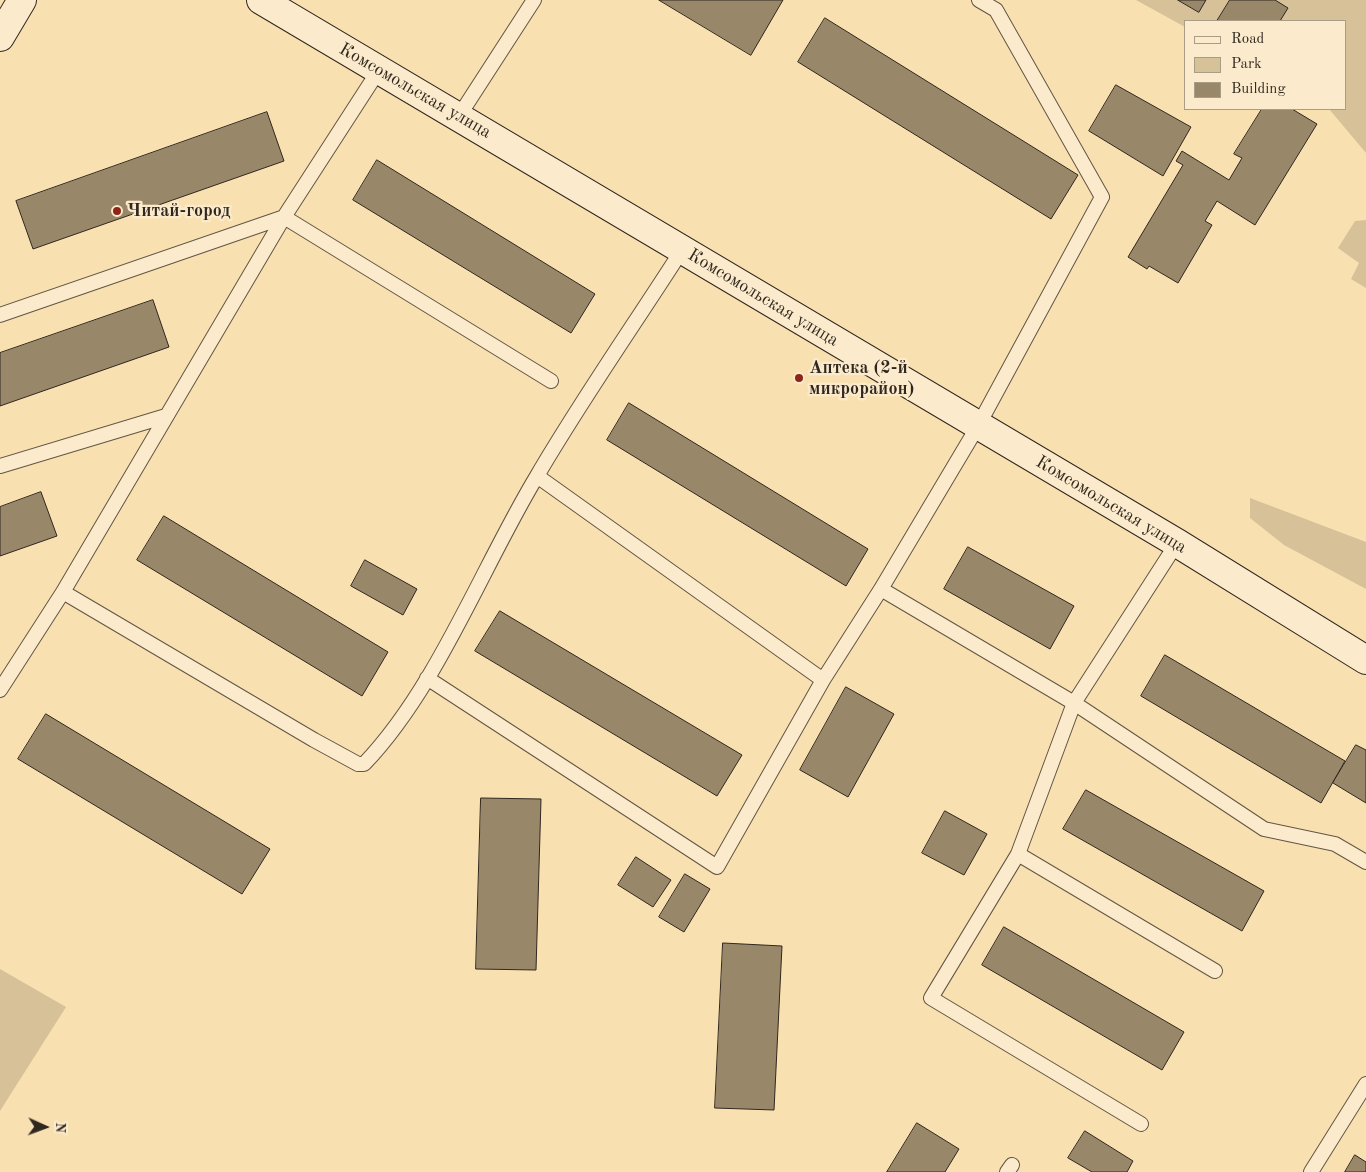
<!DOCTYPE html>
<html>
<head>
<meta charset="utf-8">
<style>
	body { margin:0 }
	#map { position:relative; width:1366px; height:1172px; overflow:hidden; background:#f9e0b1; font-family:"Old Standard TT",serif }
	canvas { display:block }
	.legend { position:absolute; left:1184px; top:20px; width:162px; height:90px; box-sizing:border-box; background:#fbebcc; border:1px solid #aa9d86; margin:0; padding:6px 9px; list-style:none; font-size:15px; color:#30271e }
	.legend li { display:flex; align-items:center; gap:10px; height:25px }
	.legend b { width:25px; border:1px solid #aa9d86 }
	.north { position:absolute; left:20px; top:1102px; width:50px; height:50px; -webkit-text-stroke:4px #fbebcc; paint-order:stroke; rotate:92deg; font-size:14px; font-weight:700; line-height:20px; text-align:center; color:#30271e }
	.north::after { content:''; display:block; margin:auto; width:18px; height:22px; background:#30271e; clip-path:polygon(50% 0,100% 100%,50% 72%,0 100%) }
</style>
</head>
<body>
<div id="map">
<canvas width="1366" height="1172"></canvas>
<ul class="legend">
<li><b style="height:6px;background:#fbebcc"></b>Road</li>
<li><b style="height:14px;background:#d7c198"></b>Park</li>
<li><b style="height:14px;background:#99876a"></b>Building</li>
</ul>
<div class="north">N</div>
</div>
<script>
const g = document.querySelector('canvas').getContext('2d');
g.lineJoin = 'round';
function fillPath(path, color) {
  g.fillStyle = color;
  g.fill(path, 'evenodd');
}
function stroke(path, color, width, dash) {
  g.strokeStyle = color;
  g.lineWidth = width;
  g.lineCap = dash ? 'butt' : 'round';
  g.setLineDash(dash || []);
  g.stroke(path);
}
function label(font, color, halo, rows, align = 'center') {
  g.font = font + ' "Old Standard TT",serif';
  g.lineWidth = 4.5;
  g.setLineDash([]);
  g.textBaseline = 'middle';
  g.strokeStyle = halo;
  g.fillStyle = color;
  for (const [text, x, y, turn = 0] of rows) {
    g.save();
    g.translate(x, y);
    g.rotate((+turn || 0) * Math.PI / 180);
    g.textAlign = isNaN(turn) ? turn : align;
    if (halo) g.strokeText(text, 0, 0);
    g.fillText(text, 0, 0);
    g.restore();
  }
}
fillPath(new Path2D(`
	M1136 0H1366V153L1329 109H1345V21H1185V27Z
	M1366 220V288L1351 279 1359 263 1338 248 1355 221Z
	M1250 498 1366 542V589L1284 545 1250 518Z
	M0 969 66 1007 0 1111Z`), '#d7c198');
const building = new Path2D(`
	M659 0H783L751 55Z
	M1178 0H1206L1199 12Z
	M1230 0H1275L1288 8 1280 21H1217Z
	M825 18 1078 175 1051 219 798 62Z
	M1116 85 1191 127 1163 176 1089 131Z
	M1262 109H1292L1317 124 1255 225 1217 201 1205 221 1212 225 1178 283 1149 266 1147 269 1128 257 1183 165 1176 161 1182 151 1229 180 1242 158 1234 154Z
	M267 112 284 161 33 249 16 201Z
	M377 160 595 294 571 333 353 200Z
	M153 300 169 347 0 406V353Z
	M629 403 868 549 846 586 607 440Z
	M41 492 57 536 0 556V507Z
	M164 516 388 652 362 696 137 560Z
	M968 547 1074 606 1050 649 944 589Z
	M365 560 417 589 403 615 351 586Z
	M500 611 742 755 717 796 475 651Z
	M1165 655 1345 761 1321 803 1141 696Z
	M846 687 894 714 848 797 800 770Z
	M46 714 270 849 242 894 18 759Z
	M1356 745 1366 750V803L1333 783Z
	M1086 790 1264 891 1242 931 1063 829Z
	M481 798 541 799 536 970 476 969Z
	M945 811 987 834 964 875 922 853Z
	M636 857 671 880 653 907 618 885Z
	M685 874 710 889 684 932 659 917Z
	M1004 927 1184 1032 1162 1070 982 965Z
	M723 943 782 946 774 1110 715 1108Z
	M917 1123 959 1149 945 1172H887Z
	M1085 1131 1133 1161 1127 1172H1092L1068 1158Z
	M1355 1155 1366 1162V1172H1345Z`);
fillPath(building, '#99876a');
stroke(building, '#30271e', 1);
const service = new Path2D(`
	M459 116 534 0
	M0 315 284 217 551 381
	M0 466 166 416
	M537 476 823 680
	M881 589 1074 703 1177 543
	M63 592 314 740 358 764H364C437 688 482 567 537 476 582 399 634 325 682 250
	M427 678 717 867 823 680 881 589 978 426 1102 197 996 10 979 0
	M0 690 63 592 284 217 379 70
	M1018 854 1215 971
	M1141 1124 931 998 1018 854 1074 703 1264 829 1335 844 1366 862
	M1007 1172 1012 1165
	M1311 1172 1366 1084`);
const secondary = new Path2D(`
	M261 0 1177 543 1366 660
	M0 37 22 0`);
stroke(service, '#625543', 16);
stroke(secondary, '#30271e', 30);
stroke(service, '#fbebcc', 14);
stroke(secondary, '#fbebcc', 28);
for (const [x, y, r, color] of [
	[117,211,5,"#8f2418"],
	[799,378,5,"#8f2418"]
]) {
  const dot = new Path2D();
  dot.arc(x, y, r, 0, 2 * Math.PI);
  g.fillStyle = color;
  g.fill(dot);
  stroke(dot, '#fbebcc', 2);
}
label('18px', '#30271e', '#fbebcc', [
	["Комсомольская улица",415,91,30],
	["Комсомольская улица",763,298,31],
	["Комсомольская улица",1111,505,31]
]);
label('bold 18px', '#30271e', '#fbebcc', [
	["Читай-город",127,211],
	["Аптека (2-й",809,368],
	["микрорайон)",809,389]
], 'left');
</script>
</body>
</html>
